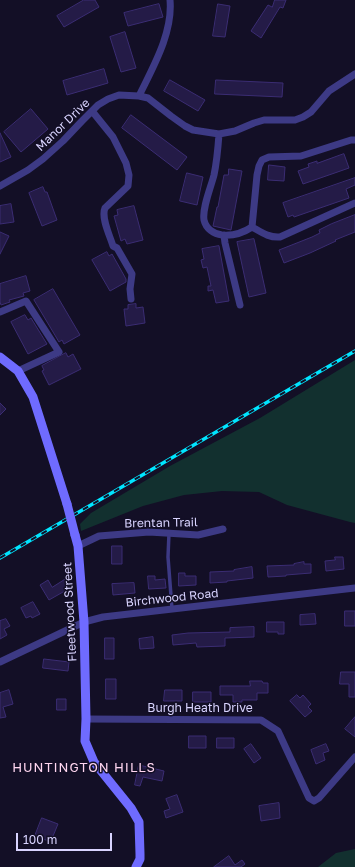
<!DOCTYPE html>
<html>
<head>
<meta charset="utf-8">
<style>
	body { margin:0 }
	#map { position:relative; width:355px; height:867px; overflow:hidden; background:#130f26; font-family:"Golos Text",sans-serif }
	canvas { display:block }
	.scale { position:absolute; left:16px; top:833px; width:96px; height:18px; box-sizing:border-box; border:2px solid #d9d4ff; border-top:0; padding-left:5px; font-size:12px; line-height:14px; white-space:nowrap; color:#d9d4ff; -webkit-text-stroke:3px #130f26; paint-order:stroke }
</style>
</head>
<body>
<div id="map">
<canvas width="355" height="867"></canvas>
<div class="scale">100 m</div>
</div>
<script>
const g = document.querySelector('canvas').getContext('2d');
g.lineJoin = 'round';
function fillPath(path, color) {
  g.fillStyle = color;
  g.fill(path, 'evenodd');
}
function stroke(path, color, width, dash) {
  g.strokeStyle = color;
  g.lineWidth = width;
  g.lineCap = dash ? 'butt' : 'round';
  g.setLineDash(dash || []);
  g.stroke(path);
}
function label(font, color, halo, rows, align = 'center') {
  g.font = font + ' "Golos Text",sans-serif';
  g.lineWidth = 3;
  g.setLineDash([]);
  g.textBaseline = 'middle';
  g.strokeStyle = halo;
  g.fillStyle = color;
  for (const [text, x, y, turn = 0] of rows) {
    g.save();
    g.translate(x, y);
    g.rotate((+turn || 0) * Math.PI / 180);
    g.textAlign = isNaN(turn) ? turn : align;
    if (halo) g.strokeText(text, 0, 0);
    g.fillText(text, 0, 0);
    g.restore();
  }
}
fillPath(new Path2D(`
	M355 360V523L350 522 287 505 259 492 222 491 184 495 143 506 81 531 80 524 91 513 170 466 260 418Z
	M355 849V867H318L336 853Z`), '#12302f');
const building = new Path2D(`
	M84 0H95L99 7 64 27 57 16Z
	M275 0H286L283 8 280 7 261 38 251 31 268 5 272 7Z
	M159 4 163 17 128 26 124 13Z
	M218 4 230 6 225 37 213 36Z
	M125 32 136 68 121 72 110 37Z
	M104 69 108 83 67 95 63 81Z
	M170 80 205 100 198 111 164 91Z
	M216 80 283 83 282 97 215 94Z
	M31 109 48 129 21 152 4 132Z
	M131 115 187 157 177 170 122 128Z
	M0 133 11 157 0 162Z
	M344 154 349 168 303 184 298 171 309 167 308 164 317 161V163Z
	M269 165 285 167 284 181 268 180Z
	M229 169 242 171 231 230 213 226 217 207H218L224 175H228Z
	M187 173 203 177 197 205 180 201Z
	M355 178V185L346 189 349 198 294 217 293 215 288 217 283 203Z
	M43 187 45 192H47L57 220 42 226 29 193Z
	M11 204 14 222 0 224V206Z
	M134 206 143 240 127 244 125 239 121 241 114 216 118 215 117 210Z
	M355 215V232L335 240 336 241 310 253 284 263 279 250 312 237 320 233 319 230 331 224Z
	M0 232 9 236 0 254Z
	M254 239 266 293 249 297 237 242Z
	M219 246 229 301 216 303 213 290 208 291V286H211L207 267 203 268 201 260 204 259 202 249Z
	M107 252 109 256 112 254 126 279V282L110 291 92 260Z
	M26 276 30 291 23 293 24 296 9 300 10 302 1 305 0 302V284Z
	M53 289 80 335 64 344 62 340 59 342 34 300Z
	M136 304V308L143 307 145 323 126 326 124 309H128V305Z
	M25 315 28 320 31 318 47 344 28 354 11 322Z
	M66 353 68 357 73 354 81 369 49 385 42 371 44 370 42 366Z
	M0 403 6 409 0 415Z
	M112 546H122V564H112Z
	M335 557H343L344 569 326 571 325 561 335 560Z
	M304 562V564H311V573L286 575V576L268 577 267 566 294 565V564Z
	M252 567 253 578 227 581V582L210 583V572L234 571V570Z
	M179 573H185V576H196V585L179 586Z
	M148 576H155V580L165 579 166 588 149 589Z
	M66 579 70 588 49 600 40 585 48 580 52 587Z
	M134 583 135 593 113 595 112 584Z
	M33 602 40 614 32 618 31 616 26 618 21 608Z
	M345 611H355V626H345Z
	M315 614 316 624 300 625V615Z
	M6 619 10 626 4 629 7 635 0 639V621Z
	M267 622H284V634H278V632H267Z
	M254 627V637L225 638V646L197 647 196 643 173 645 172 635 188 633 230 632V628Z
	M153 637 154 648 140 649 139 639Z
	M105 638H114V659H105Z
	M44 659 69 662 68 671 43 668Z
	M341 672H355V697H349V684H340Z
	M106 679H116V699H106Z
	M250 681H262L263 683H268V693H257V700H242V702H233V695H220V686H250Z
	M9 690 13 704 3 707 6 717 0 718V693Z
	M165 690H182V701H164Z
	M193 692H211V702H193Z
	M297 695 300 698 303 695 311 704 308 707 312 711 305 717 290 701Z
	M57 699H66V710H57Z
	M355 717V737L345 729Z
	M189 736H206V748H189Z
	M217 738H234V748H217Z
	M251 744 261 758 254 763 244 749Z
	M326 744 329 751 323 753 325 760 316 764 311 750Z
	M139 765 164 771 162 781 143 777 140 786 135 785Z
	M177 795 183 812 166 818 164 811 170 809 166 799Z
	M279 803 280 818 261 821 259 806Z
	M42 818 58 824 53 836 56 837 54 843 35 836Z
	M229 856 235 865 242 860 245 864 241 867H214Z`);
fillPath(building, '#241b47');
stroke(building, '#3b2d73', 1);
stroke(new Path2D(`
	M169 533 168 557 172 609`), '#3d3a85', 3.5);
stroke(new Path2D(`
	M139 96C153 67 173 33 170 0
	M92 111 113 137 126 163 129 175 128 186 105 208C101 217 109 234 112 243L113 246 117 248 132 274 130 289 131 299
	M219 134C218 148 217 161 214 175 211 187 202 208 204 220 206 229 214 234 222 235 233 236 243 233 252 227L257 175 259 166 262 160 269 157 301 156 351 140H355
	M0 186 28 170 43 159 63 141 82 121 98 105 108 99 119 95 139 96 148 98 171 116 185 126 193 130 219 134 235 131 254 123 264 120H295L303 117 311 112 329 91 355 74
	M252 227C261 232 269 238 280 237L355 203
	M224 235 225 243 240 305
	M0 312 26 301 59 352 18 371
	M78 546 99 536 149 532 198 535 223 529
	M0 662 84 622 103 617 355 588
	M86 719 261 720 278 731 309 798 314 801 319 798 355 757`), '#3d3a85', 7);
stroke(new Path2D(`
	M0 357 18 371 33 397 67 504
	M75 535 78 546 84 622 86 719 85 741 94 762 131 808 139 822 140 854V859L136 867`), '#6f6bff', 9);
const rail = new Path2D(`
	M0 558 355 351`);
stroke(rail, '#00e5ff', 3.5);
stroke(rail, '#130f26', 2, [6]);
stroke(new Path2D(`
	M67 504 75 535`), '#6f6bff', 9);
label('12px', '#d9d4ff', '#130f26', [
	["Manor Drive",63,125,-44],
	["Brentan Trail",161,523,-1],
	["Birchwood Road",172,598,-6],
	["Fleetwood Street",70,612,-93],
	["Burgh Heath Drive",200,708]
]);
g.letterSpacing = '1px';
label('13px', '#ffd6f0', '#130f26', [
	["HUNTINGTON HILLS",84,768]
]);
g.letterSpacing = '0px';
</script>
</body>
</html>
